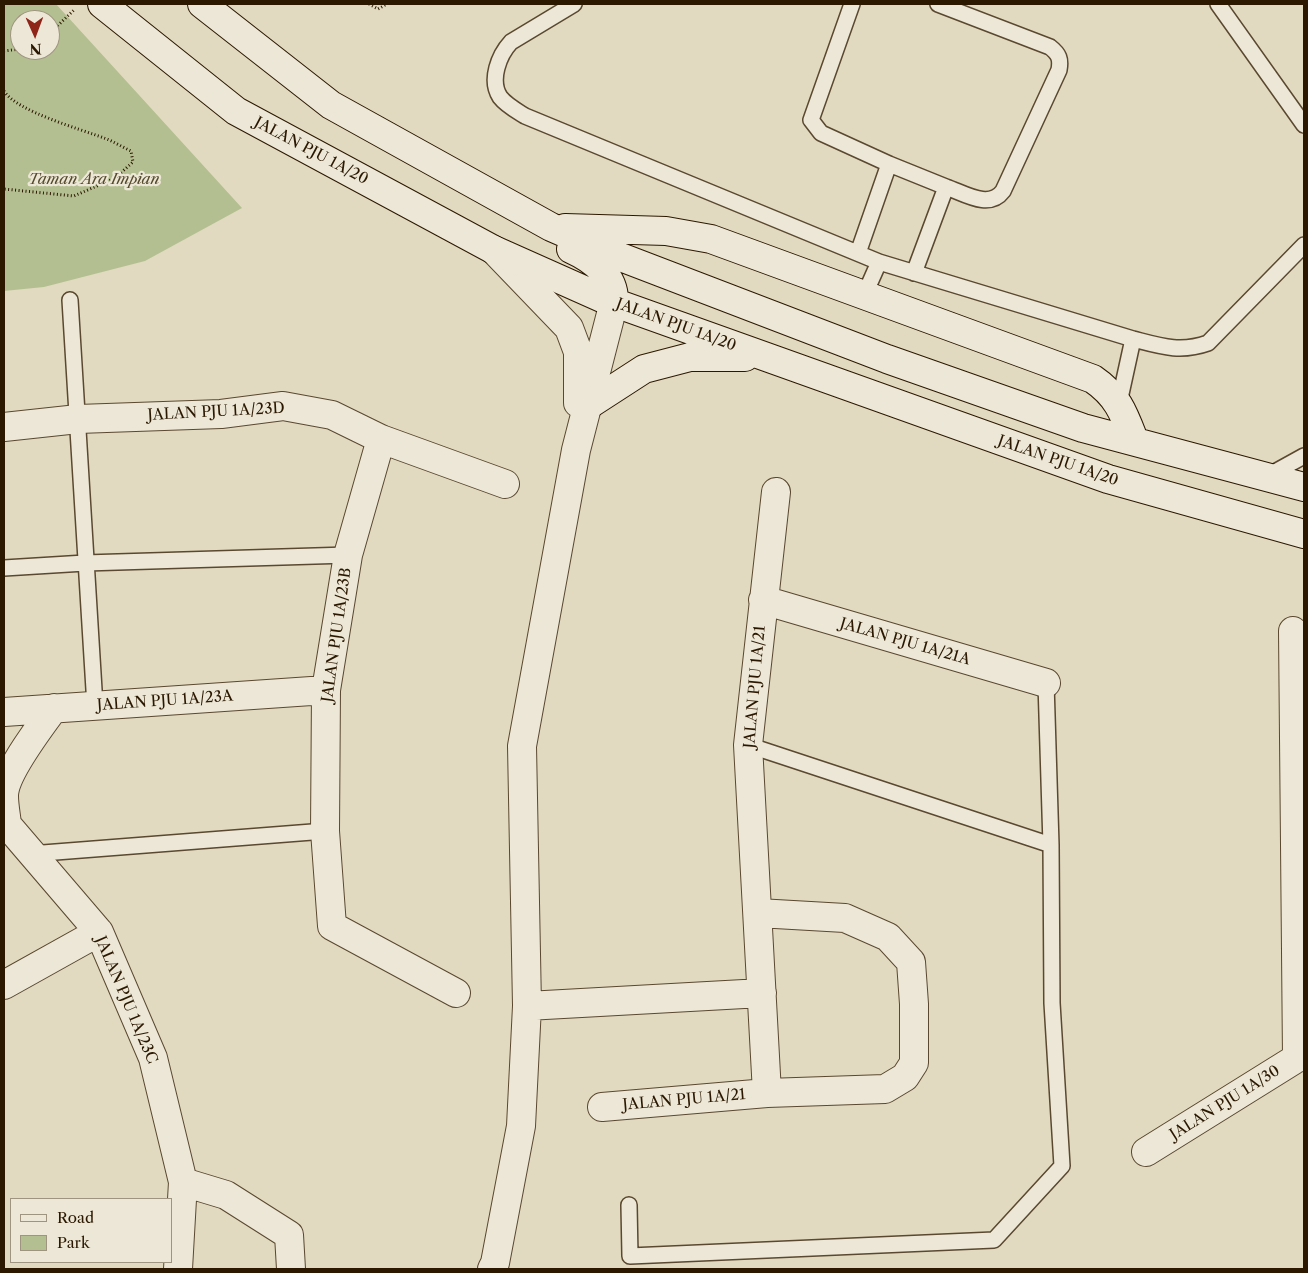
<!DOCTYPE html>
<html>
<head>
<meta charset="utf-8">
<style>
	body { margin:0 }
	#map { position:relative; width:1308px; height:1273px; overflow:hidden; background:#e2dac0; font-family:"Libre Caslon Text",serif }
	canvas { display:block }
	.frame { position:absolute; inset:0; border:5px solid #2c1800; pointer-events:none }
	.legend { position:absolute; left:10px; top:1198px; width:162px; height:65px; box-sizing:border-box; background:#ece7d6; border:1px solid #9f9480; margin:0; padding:6px 9px; list-style:none; font-size:15px; color:#2c1800 }
	.legend li { display:flex; align-items:center; gap:10px; height:25px }
	.legend b { width:25px; border:1px solid #9f9480 }
	.north { position:absolute; left:10px; top:10px; width:50px; height:50px; box-sizing:border-box; background:#ece7d6; border:1px solid #9f9480; border-radius:50%; rotate:178deg; font-size:14px; font-weight:700; line-height:20px; text-align:center; color:#2c1800 }
	.north::after { content:''; display:block; margin:auto; width:18px; height:22px; background:#8f2418; clip-path:polygon(50% 0,100% 100%,50% 72%,0 100%) }
</style>
</head>
<body>
<div id="map">
<canvas width="1308" height="1273"></canvas>
<div class="frame"></div>
<ul class="legend">
<li><b style="height:6px;background:#ece7d6"></b>Road</li>
<li><b style="height:14px;background:#b4bf91"></b>Park</li>
</ul>
<div class="north">N</div>
</div>
<script>
const g = document.querySelector('canvas').getContext('2d');
g.lineJoin = 'round';
function fillPath(path, color) {
  g.fillStyle = color;
  g.fill(path, 'evenodd');
}
function stroke(path, color, width, dash) {
  g.strokeStyle = color;
  g.lineWidth = width;
  g.lineCap = dash ? 'butt' : 'round';
  g.setLineDash(dash || []);
  g.stroke(path);
}
function label(font, color, halo, rows, align = 'center') {
  g.font = font + ' "Libre Caslon Text",serif';
  g.lineWidth = 4.5;
  g.setLineDash([]);
  g.textBaseline = 'middle';
  g.strokeStyle = halo;
  g.fillStyle = color;
  for (const [text, x, y, turn = 0] of rows) {
    g.save();
    g.translate(x, y);
    g.rotate((+turn || 0) * Math.PI / 180);
    g.textAlign = isNaN(turn) ? turn : align;
    if (halo) g.strokeText(text, 0, 0);
    g.fillText(text, 0, 0);
    g.restore();
  }
}
fillPath(new Path2D(`
	M4 4H56L242 208 145 261 44 287 4 291ZM20 20H50V50H20Z`), '#b4bf91');
const lane = new Path2D(`
	M574 4 511 42C499 55 489 80 500 97 506 105 517 111 525 116L879 262 864 296
	M852 4 811 120 821 133 889 164 858 253
	M1218 4 1304 125
	M889 164 946 187
	M879 262 1133 339C1160 346 1180 353 1208 343L1304 245
	M914 273 946 187C964 193 989 210 1003 191L1059 70C1061 59 1059 54 1050 47L938 4
	M70 300 95 706
	M1119 403 1133 339
	M1266 477 1304 456
	M4 568 85 563 348 555
	M748 745 1051 845
	M30 854 325 831
	M629 1205 630 1256 994 1240 1062 1166 1052 1003 1051 845 1046 683`);
const street = new Path2D(`
	M494 250 569 328 578 352V403
	M4 427 78 419 221 414 283 406 332 415 381 439 505 484
	M381 439 348 555 326 690 325 831 332 926 456 993
	M763 600 1046 683
	M1293 631 1297 1058
	M4 712 326 690
	M4 821 99 932 153 1058 183 1182 178 1269
	M7 824C6 815 4 805 4 796 4 774 40 727 54 708
	M4 985 99 932
	M527 1006 762 993
	M767 1093 748 745 776 492
	M602 1107 767 1093 885 1089 905 1077 914 1063V1004L911 962 888 937 845 918 758 913
	M1146 1152 1297 1058 1304 1057
	M183 1182 226 1195 289 1235 291 1269
	M492 1269 495 1263 521 1126 527 1006 522 746 576 450 614 302`);
const secondary = new Path2D(`
	M102 4 236 111 494 250 604 299 1108 479 1304 534
	M202 4 331 105 551 227 618 256 887 359 1083 428 1304 487
	M565 228 666 231 711 239 1093 379C1118 396 1124 414 1134 440
	M571 249C593 259 615 276 614 302
	M590 404 644 369 690 357H745`);
stroke(lane, '#5a4830', 18);
stroke(street, '#5a4830', 30);
stroke(secondary, '#2c1800', 30);
stroke(new Path2D(`
	M369 4 378 9 387 4
	M50 33 75 9
	M4 51 20 49
	M4 91C16 111 80 129 104 138 113 141 122 147 131 151L133 162 115 178 74 196 4 189`), '#2c1800', 3, [1, 2.5]);
stroke(lane, '#ece7d6', 15);
stroke(street, '#ece7d6', 28);
stroke(secondary, '#ece7d6', 28);
label('15px', '#2c1800', '#ece7d6', [
	["JALAN PJU 1A/20",311,151,28],
	["JALAN PJU 1A/20",676,325,20],
	["JALAN PJU 1A/23D",216,412,-3],
	["JALAN PJU 1A/20",1058,461,19],
	["JALAN PJU 1A/23B",337,635,-82],
	["JALAN PJU 1A/21A",905,642,16],
	["JALAN PJU 1A/21",755,687,-85],
	["JALAN PJU 1A/23A",165,701,-4],
	["JALAN PJU 1A/23C",126,1000,67],
	["JALAN PJU 1A/21",684,1100,-5],
	["JALAN PJU 1A/30",1225,1103,-32]
]);
label('italic 15px', '#554a2c', '#ece7d6', [
	["Taman Ara Impian",94,180]
]);
</script>
</body>
</html>
